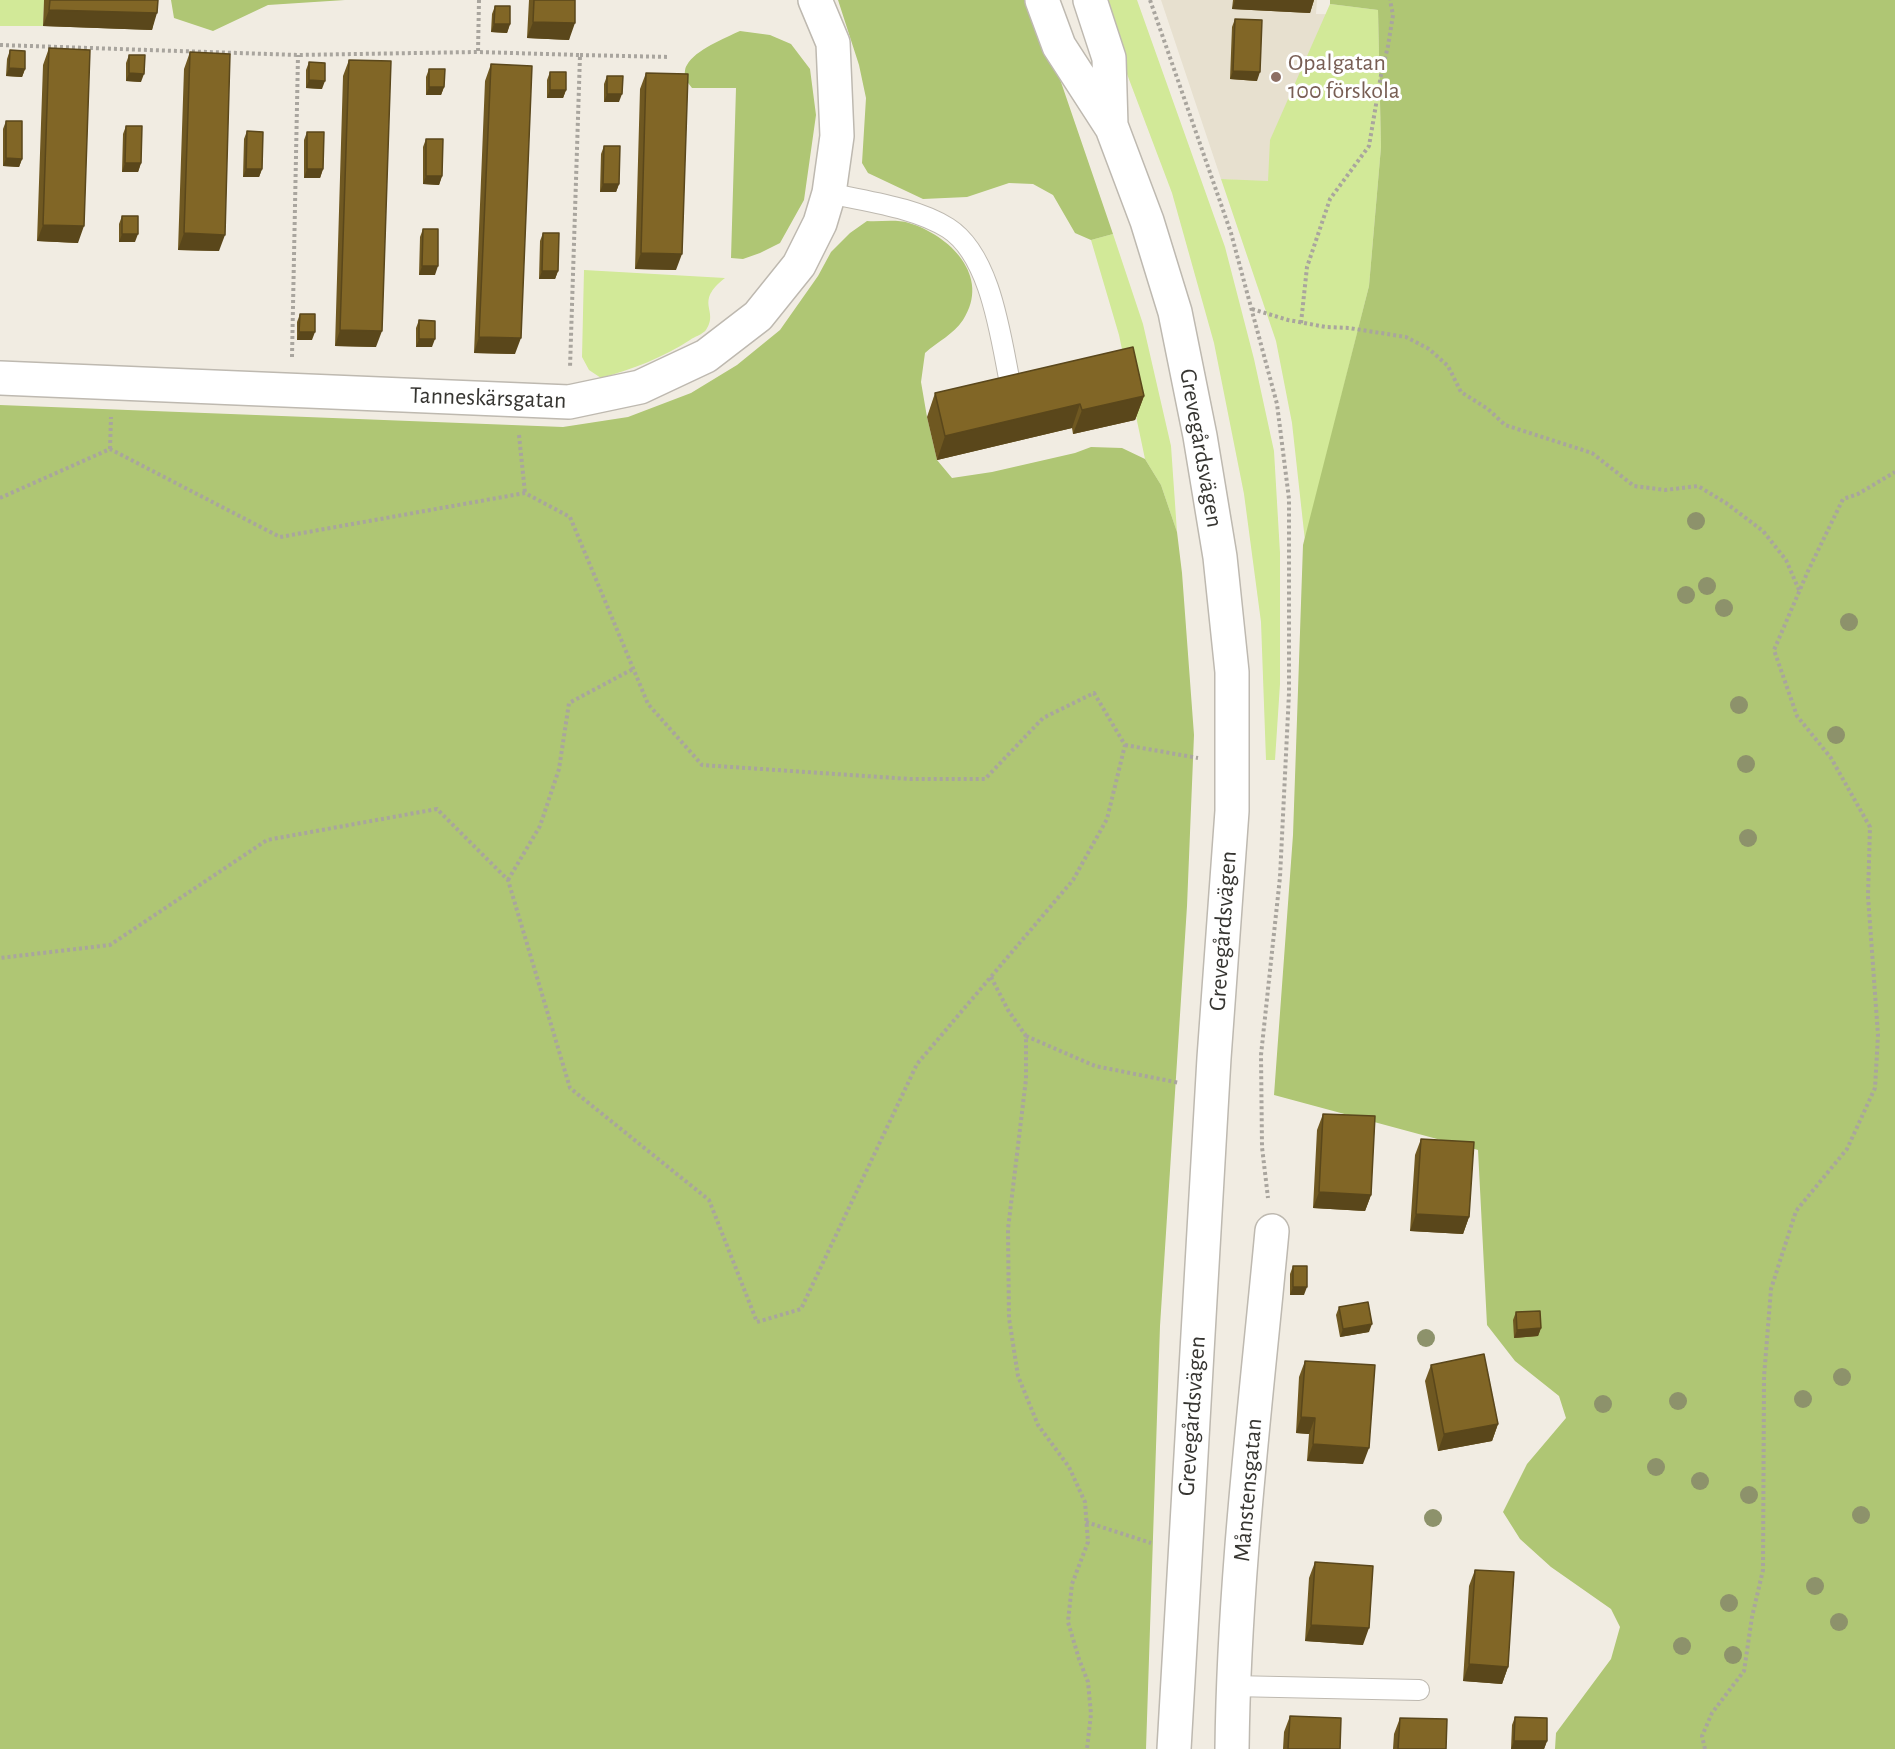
<!DOCTYPE html>
<html>
<head>
<meta charset="utf-8">
<style>
	body { margin:0 }
	canvas { display:block; background:#f1ece2 }
</style>
</head>
<body>
<canvas width="1895" height="1749"></canvas>
<script>
const g = document.querySelector('canvas').getContext('2d');
g.lineJoin = 'round';
function fillPath(path, color) {
  g.fillStyle = color;
  g.fill(path, 'evenodd');
}
function stroke(path, color, width, dash) {
  g.strokeStyle = color;
  g.lineWidth = width;
  g.lineCap = dash ? 'butt' : 'round';
  g.setLineDash(dash || []);
  g.stroke(path);
}
function label(font, color, halo, rows, align = 'center') {
  g.font = font + ' "Alegreya Sans",sans-serif';
  g.lineWidth = 6;
  g.setLineDash([]);
  g.textBaseline = 'middle';
  g.strokeStyle = halo;
  g.fillStyle = color;
  for (const [text, x, y, turn = 0] of rows) {
    g.save();
    g.translate(x, y);
    g.rotate((+turn || 0) * Math.PI / 180);
    g.textAlign = isNaN(turn) ? turn : align;
    if (halo) g.strokeText(text, 0, 0);
    g.fillText(text, 0, 0);
    g.restore();
  }
}
fillPath(new Path2D(`
	M1161 0H1317L1316 14 1370 15 1332 186 1221 179Z`), '#e7e0cf');
fillPath(new Path2D(`
	M0 0H44L43 26H0Z
	M1099 0H1137L1225 247 1254 359 1274 451 1280 553V684L1275 760H1266L1261 622 1244 494 1214 343 1172 193Z
	M1330 4 1378 10 1381 147 1369 286 1305 541 1292 423 1276 341 1221 179 1268 181 1270 140Z
	M1113 234 1143 324 1171 446 1177 532 1161 485 1145 459 1119 335 1091 240Z
	M584 270 725 278C693 303 720 310 706 330 703 334 694 337 690 340 662 358 633 369 601 378L589 370 582 357Z`), '#d2e998');
fillPath(new Path2D(`
	M171 0H345L268 5 213 31 174 18Z
	M838 0H1031L1050 50 1113 234 1091 240 1075 233 1053 195 1033 184 1009 183 967 197 923 199 868 173 862 163 866 98 859 65Z
	M1330 0H1895V1749H1555L1556 1733 1611 1659 1620 1627 1611 1609 1551 1567 1520 1539 1503 1512 1527 1464 1566 1418 1559 1396 1515 1361 1487 1325 1478 1150 1274 1095 1293 835 1303 545 1369 286 1381 147 1378 10 1330 4Z
	M740 31 770 35 791 44 810 69 816 115 804 200 780 243 760 253 743 259 731 258 736 88H692L685 79C685 75 684 69 687 65 695 50 725 38 740 31Z
	M867 221C880 222 896 219 909 223 949 235 992 276 963 320 953 335 938 341 925 353L921 382 927 417 937 460 952 478 992 472 1075 453 1091 447 1122 448 1145 459 1161 485 1177 532 1182 573 1194 735 1187 906 1160 1326 1146 1749H0V405L563 427 628 417 691 393 737 365 780 330 818 276 831 252 850 233Z`), '#afc674');
const lane = new Path2D(`
	M829 193C868 202 914 207 948 228 992 256 1001 341 1011 388
	M1232 1686 1419 1690`);
const street = new Path2D(`
	M0 378 569 402 640 387 706 356 758 316 799 265 820 223 829 193 837 136 833 43 815 0
	M1232 1749C1234 1576 1256 1403 1272 1231`);
const secondary = new Path2D(`
	M1042 0 1059 46 1112 128 1147 221 1175 312 1200 436 1220 557 1232 672V811L1214 1058 1174 1749
	M1090 0 1109 58 1111 126`);
stroke(lane, '#beb9b0', 22);
stroke(street, '#beb9b0', 36);
stroke(secondary, '#beb9b0', 36);
stroke(new Path2D(`
	M479 0 478 52 580 55 570 368
	M1150 0 1231 233 1277 404 1289 499V693L1280 877 1261 1055 1262 1147 1268 1198
	M0 45 298 55 478 52
	M580 55 670 57
	M1252 309 1288 320 1326 327 1349 328 1406 337 1429 349 1448 366 1461 392 1488 409 1505 425 1592 453 1634 486 1665 490 1698 486 1726 503 1763 531 1786 560 1799 590
	M1301 323 1307 267 1330 199 1369 146 1381 75 1388 46 1393 15 1390 0
	M292 357 298 55
	M519 435 525 493
	M110 449 111 417
	M0 498 110 449 280 537 525 493 570 517 648 704 702 765 910 779H985L1043 718 1094 693 1125 745 1107 819 1073 880 917 1064 801 1309 757 1322 709 1200 570 1088 508 880 437 809 267 840 110 945 0 958
	M1125 745 1198 758
	M508 880 540 826 559 769 569 703 633 669
	M991 977 1008 1010 1026 1036V1079L1008 1229 1009 1318 1018 1376 1038 1425 1069 1467 1085 1502 1088 1542 1072 1584 1068 1622 1079 1659 1088 1682 1091 1714 1087 1749
	M1026 1036 1095 1066 1180 1083
	M1086 1522 1151 1543
	M1705 1749 1702 1736 1712 1713 1744 1671 1752 1617 1763 1570 1764 1377 1771 1289 1796 1211 1847 1149 1875 1088 1878 1035 1868 896 1870 827 1831 758 1797 716 1774 650 1808 571 1843 499 1858 494 1895 472`), '#a9a59e', 4, [3, 3]);
stroke(lane, '#fff', 20);
stroke(street, '#fff', 33);
stroke(secondary, '#fff', 33);
g.fillStyle = '#8d926b';
for (const [x, y] of [
	[1696,521],
	[1707,586],
	[1686,595],
	[1724,608],
	[1849,622],
	[1739,705],
	[1836,735],
	[1746,764],
	[1748,838],
	[1426,1338],
	[1842,1377],
	[1803,1399],
	[1678,1401],
	[1603,1404],
	[1656,1467],
	[1700,1481],
	[1749,1495],
	[1861,1515],
	[1433,1518],
	[1815,1586],
	[1729,1603],
	[1839,1622],
	[1682,1646],
	[1733,1655]
]) {
  g.beginPath();
  g.arc(x, y, 9, 0, 2 * Math.PI);
  g.fill();
}
fillPath(new Path2D(`
	M44 0H158L152 30 43 26Z
	M529 0H575L569 40 527 38Z
	M1233 0H1314L1310 13 1232 9Z
	M495 6 510 24 507 33 491 32 492 14Z
	M1235 19 1257 81 1230 79 1232 27Z
	M49 48 78 243 37 241 43 65Z
	M10 50 25 69 22 77 6 76 7 59Z
	M190 52 219 251 178 250 184 69Z
	M129 55 141 82 126 81V63Z
	M349 60 376 347 335 346 343 76Z
	M309 62 322 89 306 88V70Z
	M491 64 515 354 474 353 485 81Z
	M429 69 444 87 441 95H426V77Z
	M550 72 566 90 563 98H547V80Z
	M646 73 676 270 635 269 640 89Z
	M607 76 619 102H604V84Z
	M6 121 22 159 19 167 3 166V129Z
	M126 126 141 163 138 172H122L123 134Z
	M247 131 262 169 259 177H243L244 139Z
	M307 132 323 169 320 178H304V140Z
	M426 139 442 176 439 185 423 184V147Z
	M604 146 619 184 616 192H600L601 154Z
	M122 216 135 242H119V224Z
	M423 229 435 275H419L420 237Z
	M543 233 558 271 555 279H539L540 241Z
	M300 314 312 340H297V322Z
	M419 320 432 347H416V328Z
	M935 393 1144 396 1135 420 1073 434 1072 428 937 460 927 417Z
	M1323 1114 1371 1195 1365 1211 1313 1208 1317 1130Z
	M1421 1139 1469 1217 1463 1234 1410 1231 1415 1155Z
	M1293 1266 1304 1295H1290V1274Z
	M1339 1307 1369 1332 1340 1337 1336 1315Z
	M1516 1312 1541 1328 1538 1336 1514 1338 1513 1320Z
	M1305 1361 1363 1464 1307 1461 1309 1434 1296 1433 1299 1377Z
	M1431 1365 1498 1424 1492 1441 1438 1451 1425 1381Z
	M1315 1562 1363 1645 1305 1641 1309 1578Z
	M1475 1570 1508 1667 1502 1684 1463 1681 1469 1586Z
	M1290 1716 1340 1749H1283L1284 1732Z
	M1515 1717 1547 1741 1544 1749H1511L1512 1725Z
	M1400 1718 1446 1749H1393L1394 1734Z`), '#6f5821');
fillPath(new Path2D(`
	M1235 0H1314L1310 13 1232 9Z
	M49 10 157 13 152 30 43 26Z
	M533 22 575 23 569 40 527 38Z
	M494 24H510L507 33 491 32Z
	M9 68 25 69 22 77 6 76Z
	M1233 71 1260 72 1257 81 1230 79Z
	M129 73 144 74 141 82 126 81Z
	M309 80 325 81 322 89 306 88Z
	M429 87H444L441 95H426Z
	M550 90H566L563 98H547Z
	M607 94H622L619 102H604Z
	M6 158 22 159 19 167 3 166Z
	M125 163H141L138 172H122Z
	M246 169H262L259 177H243Z
	M307 169H323L320 178H304Z
	M426 176H442L439 185 423 184Z
	M603 184H619L616 192H600Z
	M43 225 84 226 78 243 37 241Z
	M184 233 225 235 219 251 178 250Z
	M122 234H138L135 242H119Z
	M641 253 682 254 676 270 635 269Z
	M422 266H438L435 275H419Z
	M542 271H558L555 279H539Z
	M340 330 382 331 376 347 335 346Z
	M299 332H315L312 340H297Z
	M479 337 521 338 515 354 474 353Z
	M419 339H435L432 347H416Z
	M1144 396 1135 420 1073 434 1082 410Z
	M1080 404 1072 428 937 460 945 436Z
	M1319 1192 1371 1195 1365 1211 1313 1208Z
	M1416 1214 1469 1217 1463 1234 1410 1231Z
	M1293 1287H1307L1304 1295H1290Z
	M1372 1324 1369 1332 1340 1337 1343 1329Z
	M1541 1328 1538 1336 1514 1338 1517 1330Z
	M1301 1417 1315 1418 1309 1434 1296 1433Z
	M1498 1424 1492 1441 1438 1451 1444 1434Z
	M1313 1444 1369 1448 1363 1464 1307 1461Z
	M1311 1625 1369 1628 1363 1645 1305 1641Z
	M1469 1664 1508 1667 1502 1684 1463 1681Z
	M1514 1741H1547L1544 1749H1511Z`), '#5a471b');
const building = new Path2D(`
	M50 0H158L157 13 49 10Z
	M534 0H575V23L533 22Z
	M495 6H510V24H494Z
	M1235 19 1262 20 1260 72 1233 71Z
	M49 48 90 50 84 226 43 225Z
	M10 50 25 51V69L9 68Z
	M190 52 230 54 225 235 184 233Z
	M129 55H145L144 74 129 73Z
	M349 60 391 61 382 331 340 330Z
	M309 62 325 63V81L309 80Z
	M491 64 532 66 521 338 479 337Z
	M429 69H445L444 87H429Z
	M550 72H566V90H550Z
	M646 73 688 74 682 254 641 253Z
	M607 76H623L622 94H607Z
	M6 121H22V159L6 158Z
	M126 126H142L141 163H125Z
	M247 131 263 132 262 169H246Z
	M307 132H324L323 169H307Z
	M426 139H443L442 176H426Z
	M604 146H620L619 184H603Z
	M122 216H138V234H122Z
	M423 229H438V266H422Z
	M543 233H559L558 271H542Z
	M300 314H315V332H299Z
	M419 320 435 321V339H419Z
	M1133 347 1144 396 1082 410 1080 404 945 436 935 393Z
	M1323 1114 1375 1116 1371 1195 1319 1192Z
	M1421 1139 1474 1142 1469 1217 1416 1214Z
	M1293 1266H1307V1287H1293Z
	M1368 1302 1372 1324 1343 1329 1339 1307Z
	M1540 1311 1541 1328 1517 1330 1516 1312Z
	M1484 1354 1498 1424 1444 1434 1431 1365Z
	M1305 1361 1375 1365 1369 1448 1313 1444 1315 1418 1301 1417Z
	M1315 1562 1373 1566 1369 1628 1311 1625Z
	M1475 1570 1514 1572 1508 1667 1469 1664Z
	M1290 1716 1341 1718 1340 1749H1288Z
	M1515 1717 1547 1718V1741H1514Z
	M1400 1718 1447 1719 1446 1749H1398Z`);
fillPath(building, '#816626');
stroke(building, '#5a471b', 1.5);
for (const [x, y, r, color] of [
	[1276,77,6,"#8d6e63"]
]) {
  const dot = new Path2D();
  dot.arc(x, y, r, 0, 2 * Math.PI);
  g.fillStyle = color;
  g.fill(dot);
  stroke(dot, '#fff', 2);
}
label('24px', '#785e54', '#fff', [
	["Opalgatan",1288,63],
	["100 förskola",1288,91]
], 'left');
label('24px', '#363531', '#fff', [
	["Tanneskärsgatan",488,398,2],
	["Grevegårdsvägen",1201,448,80],
	["Grevegårdsvägen",1223,931,-86],
	["Grevegårdsvägen",1192,1416,-86],
	["Månstensgatan",1248,1490,-85]
]);
</script>
</body>
</html>
